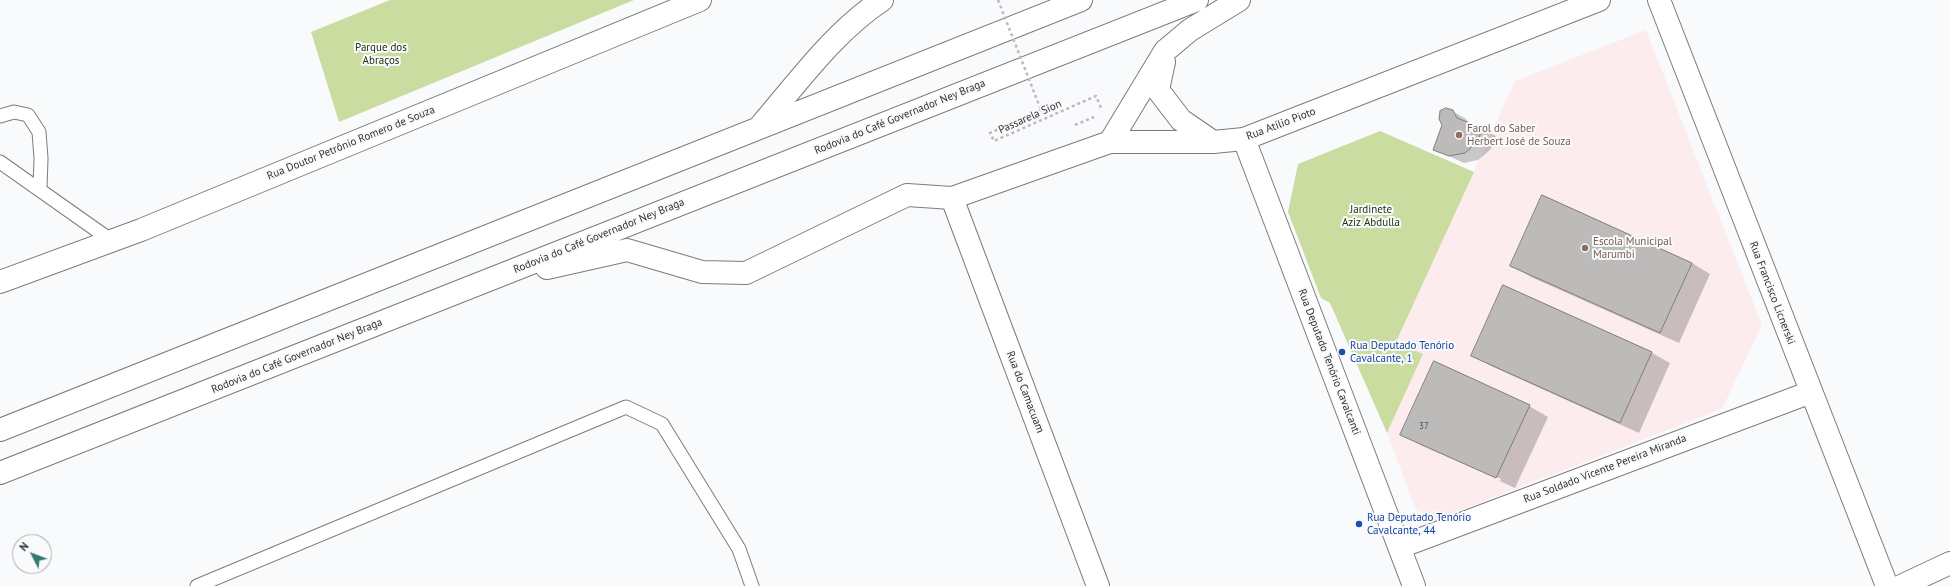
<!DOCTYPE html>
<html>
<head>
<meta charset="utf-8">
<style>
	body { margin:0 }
	#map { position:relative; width:1950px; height:586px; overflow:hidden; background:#f9fafc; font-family:"PT Sans",sans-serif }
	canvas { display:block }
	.north { position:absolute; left:12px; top:534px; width:40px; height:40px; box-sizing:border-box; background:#f9fafc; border:1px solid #a9aaab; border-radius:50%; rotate:312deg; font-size:11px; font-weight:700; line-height:16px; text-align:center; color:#313132 }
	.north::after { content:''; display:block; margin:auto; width:14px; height:18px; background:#367b71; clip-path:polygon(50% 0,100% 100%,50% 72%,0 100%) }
</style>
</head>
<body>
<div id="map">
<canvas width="1950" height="586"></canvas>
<div class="north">N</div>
</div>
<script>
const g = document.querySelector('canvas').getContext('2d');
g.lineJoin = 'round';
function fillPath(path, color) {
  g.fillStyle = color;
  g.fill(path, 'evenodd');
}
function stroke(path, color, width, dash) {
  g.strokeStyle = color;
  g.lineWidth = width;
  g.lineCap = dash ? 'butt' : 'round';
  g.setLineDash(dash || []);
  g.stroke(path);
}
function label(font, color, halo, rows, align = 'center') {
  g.font = font + ' "PT Sans",sans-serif';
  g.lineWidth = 4;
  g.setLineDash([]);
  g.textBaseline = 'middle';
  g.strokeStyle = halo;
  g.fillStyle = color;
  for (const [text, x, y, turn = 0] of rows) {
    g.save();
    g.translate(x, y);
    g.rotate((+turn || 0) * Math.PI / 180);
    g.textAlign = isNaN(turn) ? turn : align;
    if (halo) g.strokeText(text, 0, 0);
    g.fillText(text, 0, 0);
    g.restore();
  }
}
fillPath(new Path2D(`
	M1646 30 1762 325 1722 409 1435 520 1416 510 1387 433 1423 354 1396 342 1515 81Z`), '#fcecee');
fillPath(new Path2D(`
	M390 0H634L339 122 311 32Z
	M1380 131 1474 172 1396 342 1423 354 1387 433 1330 303 1321 298 1288 212 1298 164Z`), '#cbdca0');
fillPath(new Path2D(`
	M1452 111 1466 119 1469 123 1496 136 1491 149 1478 160 1464 163 1435 150Z
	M1692 263 1710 274 1679 343 1531 277 1512 266Z
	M1652 353 1670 363 1639 433 1491 366 1472 355Z
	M1529 406 1548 417 1515 488 1421 445 1402 434ZM1420 442 1501 479 1500 481 1420 445Z`), '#0003');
const building = new Path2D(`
	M1446 108 1453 110 1457 118 1483 128 1477 142 1465 153 1449 156 1433 150 1442 125 1439 119 1440 111Z
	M1542 195 1692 263 1660 333 1510 266Z
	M1503 285 1652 352 1620 423 1471 356Z
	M1434 361 1530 405 1496 478 1400 435Z`);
fillPath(building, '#bdbbba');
stroke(building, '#7f7e7c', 1);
const lane = new Path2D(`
	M0 116 14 112 28 115 39 132 41 158 40 189
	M0 162 112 241
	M197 586 626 407 662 424 739 549 752 586`);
const street = new Path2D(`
	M1659 0 1887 586
	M1244 139 1414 586
	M952 198 1098 586
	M1400 547 1811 392
	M1901 586 1950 563`);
const secondary = new Path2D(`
	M952 198 1110 142H1213L1244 139 1599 0
	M0 282 141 230 700 0`);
const highway = new Path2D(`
	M1164 62 1158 90 1181 120 1213 142
	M761 125C799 81 834 32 882 0
	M1110 142 1165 51 1190 30 1239 0
	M547 268 627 250 702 272 746 273 907 195 952 198
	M0 430 1081 0
	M0 473 1197 0`);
stroke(lane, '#7b7c7d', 15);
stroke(street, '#7b7c7d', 24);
stroke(secondary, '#7b7c7d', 24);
stroke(highway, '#7b7c7d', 24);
stroke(new Path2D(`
	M1041 110 990 133 994 141 1096 96 1101 108
	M1075 125 1094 117`), '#bbbbbd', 2.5, [3, 3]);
stroke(lane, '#fff', 13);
stroke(street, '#fff', 22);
stroke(secondary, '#fff', 22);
stroke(highway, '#fff', 22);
stroke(new Path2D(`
	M998 0 1041 110`), '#bbbbbd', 2.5, [3, 3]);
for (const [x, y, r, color] of [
	[1459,135,4,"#8d6e63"],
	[1585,248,4,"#8d6e63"],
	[1342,352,4,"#1a4fb4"],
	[1359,524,4,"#1a4fb4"]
]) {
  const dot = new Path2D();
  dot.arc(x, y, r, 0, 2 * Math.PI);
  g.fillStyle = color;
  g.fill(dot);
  stroke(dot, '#f9fafc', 1.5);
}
label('9px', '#545454', null, [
	["37",1424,426]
]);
label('11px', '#28300f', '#f9fafc', [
	["Parque dos",381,48],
	["Abraços",381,61],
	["Jardinete",1371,210],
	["Aziz Abdulla",1371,223]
]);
label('11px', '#313132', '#f9fafc', [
	["Rodovia do Café Governador Ney Braga",900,117,-22],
	["Passarela Sion",1030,117,-24],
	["Rua Atílio Pioto",1281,124,-21],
	["Rua Doutor Petrônio Romero de Souza",351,143,-22],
	["Rodovia do Café Governador Ney Braga",599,236,-22],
	["Rua Francisco Licnerski",1772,293,69],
	["Rodovia do Café Governador Ney Braga",297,356,-22],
	["Rua Deputado Tenório Cavalcanti",1329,362,69],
	["Rua do Camacuam",1025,392,69],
	["Rua Soldado Vicente Pereira Miranda",1605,469,-21]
]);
label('11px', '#785e54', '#f9fafc', [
	["Farol do Saber",1467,129],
	["Herbert José de Souza",1467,142],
	["Escola Municipal",1593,242],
	["Marumbi",1593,255]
], 'left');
label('11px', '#164399', '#f9fafc', [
	["Rua Deputado Tenório",1350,346],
	["Cavalcante, 1",1350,359],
	["Rua Deputado Tenório",1367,518],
	["Cavalcante, 44",1367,531]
], 'left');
</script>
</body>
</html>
